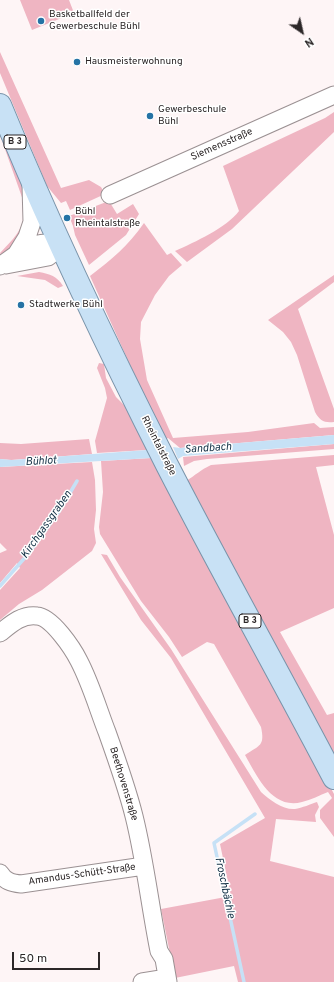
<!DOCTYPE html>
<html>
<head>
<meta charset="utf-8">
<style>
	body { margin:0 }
	#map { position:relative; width:334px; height:982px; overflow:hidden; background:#fef5f6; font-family:Overpass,sans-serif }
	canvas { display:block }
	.north { position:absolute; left:282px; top:12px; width:40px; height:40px; -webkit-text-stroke:3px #fff; paint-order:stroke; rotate:146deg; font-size:11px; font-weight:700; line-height:16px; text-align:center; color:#2c2728 }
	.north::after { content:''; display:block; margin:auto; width:14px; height:18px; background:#2c2728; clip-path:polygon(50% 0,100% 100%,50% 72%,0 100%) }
	.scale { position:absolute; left:12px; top:952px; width:88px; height:18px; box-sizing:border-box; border:2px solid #2c2728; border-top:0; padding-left:5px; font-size:12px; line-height:14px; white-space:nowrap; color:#2c2728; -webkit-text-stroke:3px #fff; paint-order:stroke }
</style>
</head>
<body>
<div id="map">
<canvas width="334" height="982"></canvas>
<div class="north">N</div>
<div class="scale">50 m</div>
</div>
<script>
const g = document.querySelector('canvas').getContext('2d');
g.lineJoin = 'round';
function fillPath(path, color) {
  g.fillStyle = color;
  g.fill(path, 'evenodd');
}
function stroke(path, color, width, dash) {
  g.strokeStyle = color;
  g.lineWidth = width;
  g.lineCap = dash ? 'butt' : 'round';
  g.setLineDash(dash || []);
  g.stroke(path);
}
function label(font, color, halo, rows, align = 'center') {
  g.font = font + ' Overpass,sans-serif';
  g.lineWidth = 3;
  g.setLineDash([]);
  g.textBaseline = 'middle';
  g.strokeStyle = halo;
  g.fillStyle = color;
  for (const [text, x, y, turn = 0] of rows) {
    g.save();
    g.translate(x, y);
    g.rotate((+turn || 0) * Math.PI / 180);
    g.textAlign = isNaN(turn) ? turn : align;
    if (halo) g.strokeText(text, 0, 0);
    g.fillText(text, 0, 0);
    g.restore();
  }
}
fillPath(new Path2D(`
	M20 0H69L74 13 32 30Z
	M0 52 61 188 89 180 101 187 105 194 70 210 66 201 61 203 47 186 0 73Z
	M334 112V132L232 229 187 262 175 251C195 242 226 228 239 211L223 166 325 118Z
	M0 126 26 195 28 226 11 248 1 255 0 253C16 236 26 228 24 203L0 135Z
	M109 201 117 214 133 204 139 214 126 235 89 265 75 235 73 226 69 216Z
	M144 223 167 255 171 253 182 265 169 276 155 295 141 322 140 339 147 380 173 438 248 432 314 423 320 428 334 427V435L180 448 168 438 166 439 139 385 90 276C111 260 128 246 144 223Z
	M39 272C50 274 57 276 63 286L58 288 45 280 17 276Z
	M334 275V282L298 309 334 409V422C324 423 320 421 315 412L297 355 291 342 283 332 268 320Z
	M99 363 104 364 106 378 116 397 131 412 147 450 97 453 95 441 107 398 105 388 97 368Z
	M89 439 92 454 11 460 0 459V443L21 444Z
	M334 444V449L207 459 194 461 184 466 183 457Z
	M334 455V465L316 467 334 535V608L280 632 327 715 334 713V762L186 481C196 475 200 470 211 465Z
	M151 458 203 549 334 794V837L320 818V810L332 798 328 792C320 795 311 800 302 802 272 810 257 776 245 755 260 745 265 746 261 727L214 644 207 642 182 657 169 637 141 601 100 534 99 527 103 492 101 461Z
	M92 462 95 480 96 510 94 529 96 543 92 551 42 590 19 604 0 620V590L20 568 17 563 0 583V553L7 550 0 543V467Z
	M101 554 107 555 120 577 171 649 261 792C270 800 283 810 295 809 302 808 311 804 317 802L319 807 315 815 316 822 276 819 270 861 334 877V982H238L234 966 175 978 161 909 231 896 220 844 265 818 171 658 141 620Z`), '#efb5c2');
fillPath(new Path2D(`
	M334 435V444L183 456 178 459 173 447 180 448Z
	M147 450 151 458 0 467V459L12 460Z`), '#c6e1f6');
stroke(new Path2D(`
	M0 586 29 553 58 513 77 481
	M244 982 214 843 255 814`), '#c6e1f6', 3.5);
const minor = new Path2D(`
	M110 195 334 95
	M17 253 27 237 32 222 31 185
	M6 265 48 257 62 246
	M0 266C13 257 29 243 46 243 51 243 57 245 62 246
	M0 633C11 624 22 614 37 616 52 617 73 649 79 661 91 684 98 709 107 732 117 760 127 788 134 816 145 860 150 906 159 951L164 959 168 982
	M0 873C5 881 11 883 21 884L144 866
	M142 982 167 978`);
const major = new Path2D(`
	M0 105C50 227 107 347 167 465 221 570 279 673 334 778`);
stroke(minor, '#9b9193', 19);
stroke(major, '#7993a9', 24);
stroke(minor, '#fff', 17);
stroke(major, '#c8e1f5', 22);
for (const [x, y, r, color] of [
	[41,21,4,"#2573a5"],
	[77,62,4,"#2573a5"],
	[150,116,4,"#2573a5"],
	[67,218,4,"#2573a5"],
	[21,305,4,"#2573a5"]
]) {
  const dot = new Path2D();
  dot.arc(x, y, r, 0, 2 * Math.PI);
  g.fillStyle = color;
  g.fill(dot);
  stroke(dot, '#fff', 1.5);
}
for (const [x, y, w] of [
	[15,142,22],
	[250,621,22]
]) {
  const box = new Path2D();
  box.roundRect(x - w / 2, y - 7, w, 14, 3);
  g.fillStyle = '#fff';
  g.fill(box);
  stroke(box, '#2c2728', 1);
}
label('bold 9px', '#2c2728', null, [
	["B 3",15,142],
	["B 3",250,621]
]);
label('10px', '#2c2728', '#fff', [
	["Basketballfeld der",49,15],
	["Gewerbeschule Bühl",49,27],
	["Hausmeisterwohnung",85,62],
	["Gewerbeschule",158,110],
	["Bühl",158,122],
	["Bühl",75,212],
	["Rheintalstraße",75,224],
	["Stadtwerke Bühl",29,305]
], 'left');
label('10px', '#2c2728', '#fff', [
	["Siemensstraße",222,145,-24],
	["Rheintalstraße",158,446,63],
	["Beethovenstraße",123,784,73],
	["Amandus-Schütt-Straße",82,875,-8]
]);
label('italic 11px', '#123045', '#fff', [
	["Sandbach",208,449,-4],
	["Bühlot",41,462,-3],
	["Kirchgassgraben",47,525,-55],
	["Froschbächle",224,888,78]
]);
</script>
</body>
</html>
